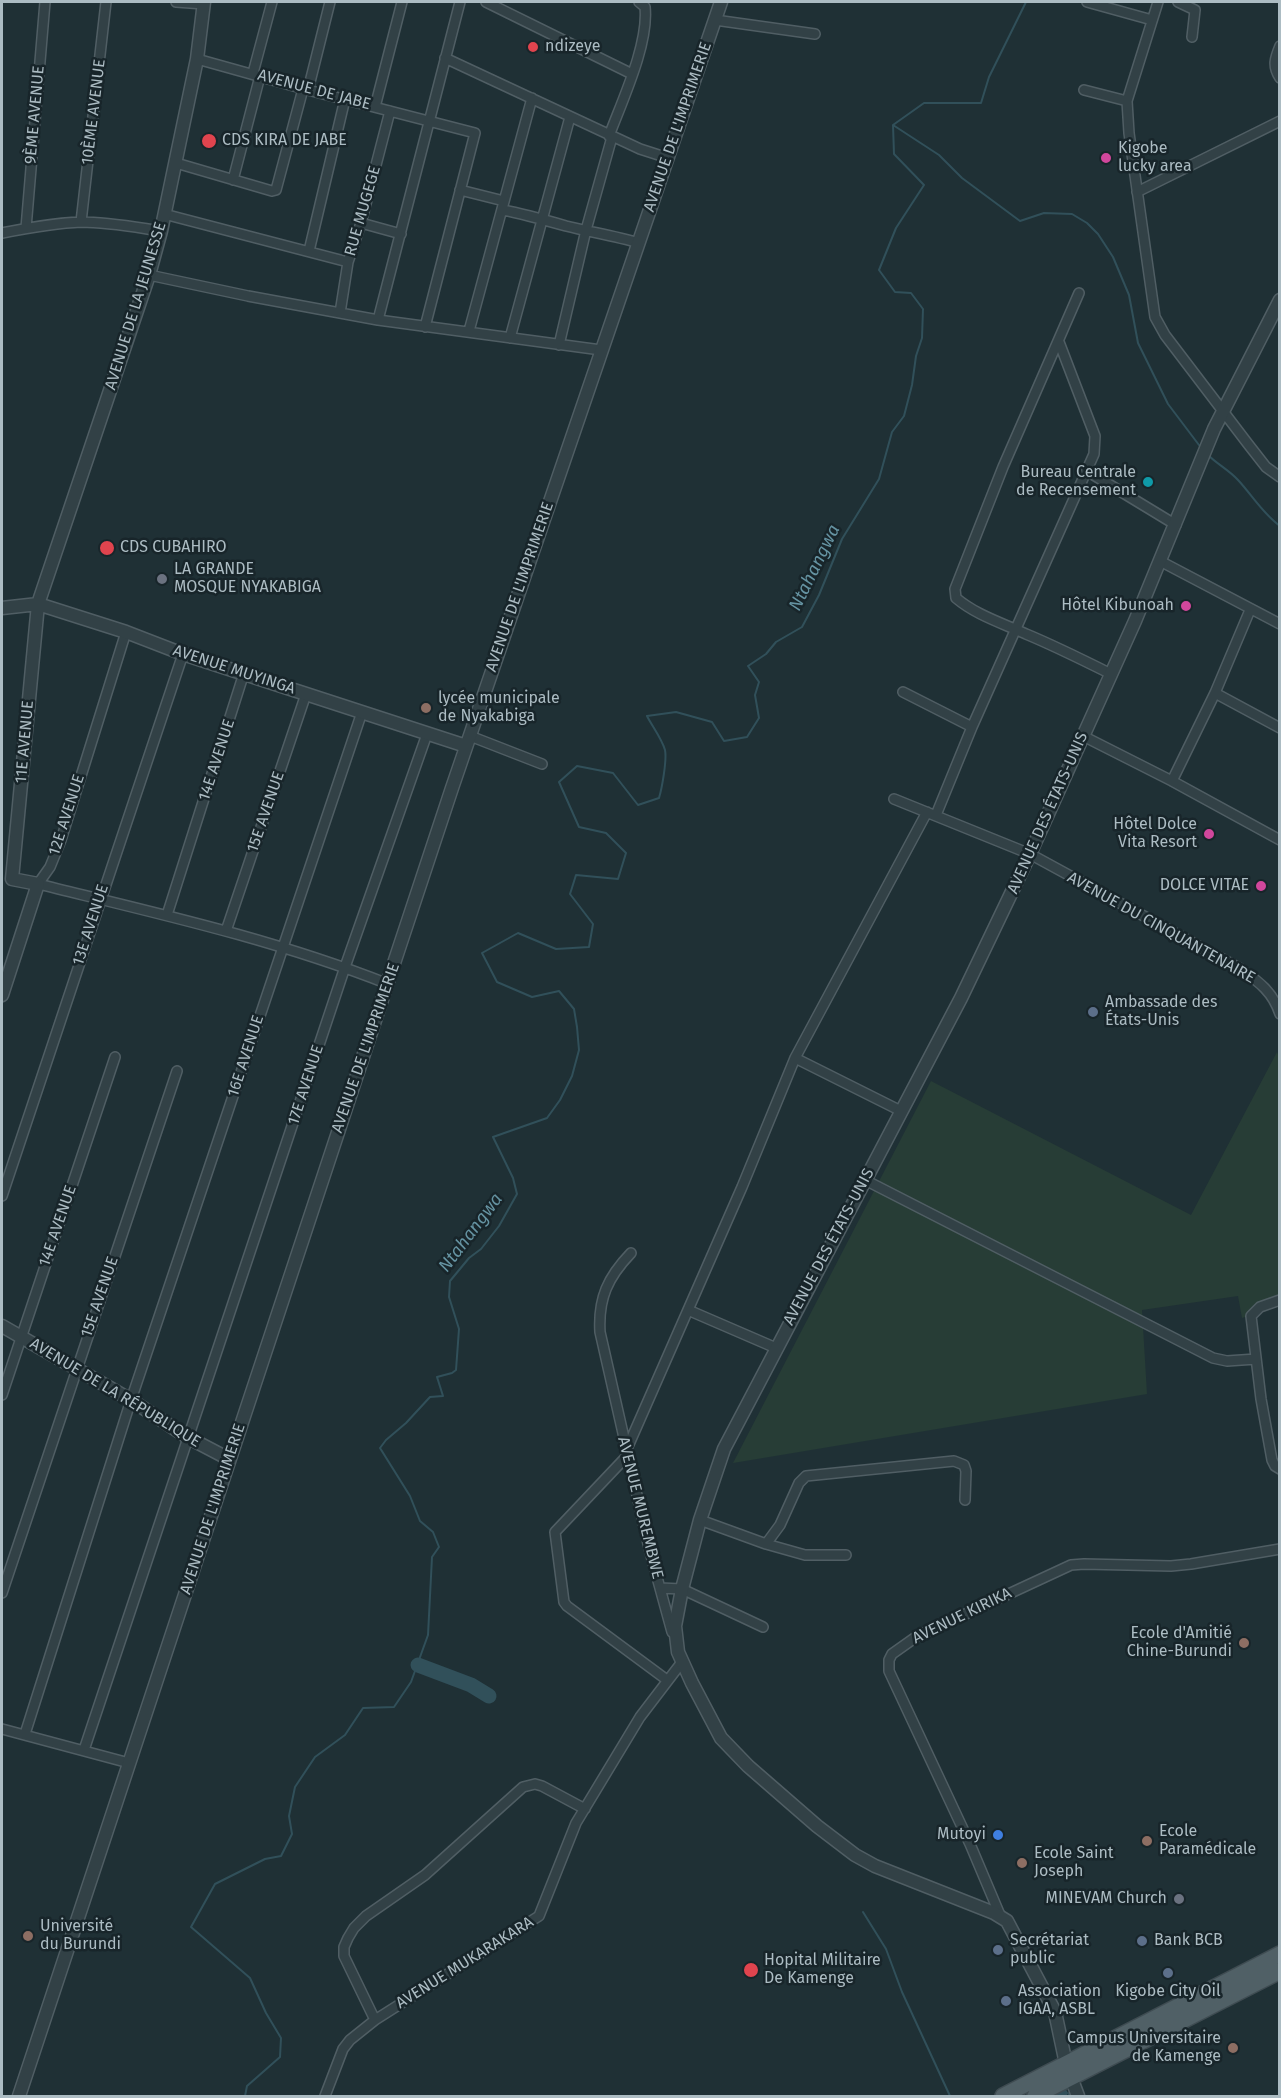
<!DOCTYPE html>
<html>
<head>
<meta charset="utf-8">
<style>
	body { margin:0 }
	#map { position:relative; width:1281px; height:2098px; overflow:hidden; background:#1f3035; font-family:"Fira Sans",sans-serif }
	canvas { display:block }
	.frame { position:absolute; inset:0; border:3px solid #acbcc3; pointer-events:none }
</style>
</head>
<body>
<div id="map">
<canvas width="1281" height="2098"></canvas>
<div class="frame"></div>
</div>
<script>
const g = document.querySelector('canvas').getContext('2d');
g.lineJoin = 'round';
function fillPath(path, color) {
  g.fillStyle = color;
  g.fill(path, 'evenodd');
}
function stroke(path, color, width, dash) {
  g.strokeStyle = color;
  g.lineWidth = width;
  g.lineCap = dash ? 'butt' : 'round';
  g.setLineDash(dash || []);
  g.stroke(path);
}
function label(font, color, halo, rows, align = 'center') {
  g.font = font + ' "Fira Sans",sans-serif';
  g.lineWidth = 5;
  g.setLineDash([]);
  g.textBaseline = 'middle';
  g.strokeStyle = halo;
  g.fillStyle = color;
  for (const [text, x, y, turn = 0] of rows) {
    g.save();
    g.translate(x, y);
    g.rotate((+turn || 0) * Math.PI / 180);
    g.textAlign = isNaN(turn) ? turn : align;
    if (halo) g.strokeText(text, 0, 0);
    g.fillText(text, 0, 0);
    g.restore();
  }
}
fillPath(new Path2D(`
	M1277 1052 1280 1060 1279 1305 1242 1318 1238 1296 1142 1310 1147 1394 733 1463 931 1081 1191 1215Z`), '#273d36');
stroke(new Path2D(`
	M893 125 939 155 962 178 1020 221 1044 213 1072 214 1087 223 1098 234 1113 257 1129 295 1138 343 1168 404 1202 449
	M1208 455C1217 464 1229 470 1238 480 1252 495 1263 514 1280 526
	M863 1912 886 1949 902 1992 950 2096
	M1068 2093 1070 2096
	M245 2096 247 2086 280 2057 281 2038 266 2013 250 1978 191 1927 215 1884 265 1859 281 1856 292 1834 289 1816 295 1787 315 1757 345 1735 363 1708 394 1707 411 1682 428 1635 432 1557 439 1547 433 1532 420 1521 410 1496 380 1448 386 1440 406 1423 430 1397 443 1396 437 1377 452 1373 456 1370 459 1329 449 1297 450 1281 469 1258 481 1249 499 1226 517 1194 513 1178 493 1137 547 1118 560 1100 572 1076 579 1050 577 1027 574 1009 559 991 532 997 497 982 482 953 518 933 556 949 589 947 593 924 570 894 576 875 618 879 626 853 606 833 579 827 559 782 577 766 613 773 638 805 659 798C662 788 667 760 665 750 662 739 652 726 647 716L676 712 712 722 724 741 747 737 759 718 755 695 759 682 748 666 766 654 776 642 802 627 819 595 842 539 879 479 892 432 904 416 912 385 916 356 922 338 923 309 911 293 895 292 879 270 896 228 924 185 894 154 893 125 924 103H981L989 77 1026 2`), '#31505a', 2);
stroke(new Path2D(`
	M1056 2096 1063 2093`), '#31505a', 9);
stroke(new Path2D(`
	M418 1665 471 1685 489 1696`), '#31505a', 15);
const minor = new Path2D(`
	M176 2 204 4
	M486 2 632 74
	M1087 2 1152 20
	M1158 2 1127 101 1129 133 1155 317 1165 335 1248 444 1266 467 1280 477
	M1178 2 1195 10 1192 37
	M715 20 815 34
	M1280 46C1275 58 1272 66 1280 78
	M445 58 640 149 668 158
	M197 59 308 90 475 133 425 327
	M253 73 272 2
	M308 90 330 2
	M1084 90 1127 101
	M375 107 402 2
	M609 136C622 101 649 44 645 7L639 2
	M176 163 272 191 276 190 303 89
	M233 180 260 76
	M460 190 504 201
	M1137 192 1280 121
	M503 210C524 214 545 220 566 226 590 232 615 236 639 243
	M164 214 348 262
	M81 222 106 2
	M361 223 401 234
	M26 228 45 2
	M2 233C28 228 54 223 81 222 108 222 134 227 161 231
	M309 251 345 99
	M149 275 248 296 378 320 601 350
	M1079 293 1003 467 955 589 956 598C976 615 1002 623 1026 634 1055 646 1083 660 1111 674
	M340 313 348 262 361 223 390 111
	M378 320 460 2
	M469 331 532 98
	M510 338 570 117
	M559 345 586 230 612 137
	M1087 471 1176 525
	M1160 561 1280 624
	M126 632 61 840 50 867 38 884C156 913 274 939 388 984
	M903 692 972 727
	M1215 693 1280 728
	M470 736 542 764
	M1083 736 1172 781 1280 840
	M1172 781 1215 693 1250 610
	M894 799 1030 854 1241 969C1259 982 1273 992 1280 1014
	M936 815 972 727 1094 454 1095 436 1059 342
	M167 915 244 673
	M226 931 306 694
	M795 1058 901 1111
	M865 1180 1213 1358 1227 1361 1256 1359
	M2 1196 183 654
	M631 1253C608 1277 598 1298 600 1332L649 1548 672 1632
	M1280 1300 1260 1307 1251 1316 1261 1399 1272 1460 1275 1466 1280 1469
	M688 1310 776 1348
	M2 1395 115 1057
	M626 1451 742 1187 795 1058 927 812
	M627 1456 555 1532 564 1602 567 1606 667 1680
	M700 1520 766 1544 780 1525 799 1483 806 1476 954 1461 964 1465 966 1471 965 1500
	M766 1544 805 1555H846
	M660 1588 682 1589 763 1627
	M2 1593 177 1071
	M2 1729 129 1763
	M25 1734 131 1400 362 712
	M84 1750 345 967 427 734
	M1000 1915 970 1844 889 1671V1660L892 1654 916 1637 1071 1565 1084 1564 1171 1566 1191 1564 1280 1549
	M375 2020 344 1956V1947L348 1938 354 1928 366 1916 425 1875 523 1787 535 1784 542 1786 585 1809
	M325 2096 343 2049 350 2040 375 2020 539 1916 576 1823 640 1717 682 1662`);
const tertiary = new Path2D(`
	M2 608 38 604 126 632 183 654 466 746
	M2 995 38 884 12 879 38 604 149 275 161 231 197 59 204 2
	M2 1326 131 1400 187 1437 229 1459
	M19 2096 452 788 721 2
	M1078 2096 1066 2064 1055 2012 1007 1921 994 1913 875 1866 855 1855 817 1826 748 1766 721 1738 692 1683 678 1652 675 1626 682 1589 700 1520 724 1449 961 998 1030 854 1135 621 1214 429 1280 300`);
const primary = new Path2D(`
	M1003 2096 1280 1954
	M1035 2096 1280 1971`);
stroke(minor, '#505e64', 12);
stroke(tertiary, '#505e64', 15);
stroke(primary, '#3f4c52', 18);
stroke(minor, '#324146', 9);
stroke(tertiary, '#324146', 12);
stroke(primary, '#506066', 15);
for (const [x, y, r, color] of [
	[533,47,6,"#e0444e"],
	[209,141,8,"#e0444e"],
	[1106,158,6,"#d1479c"],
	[1148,482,6,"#0f9aa8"],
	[107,548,8,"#e0444e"],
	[162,579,6,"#6b7280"],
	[1186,606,6,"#d1479c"],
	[426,708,6,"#8d6e63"],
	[1209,834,6,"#d1479c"],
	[1261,886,6,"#d1479c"],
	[1093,1012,6,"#5c6f8a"],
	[1244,1643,6,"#8d6e63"],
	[998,1835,6,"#3f7fe0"],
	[1147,1841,6,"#8d6e63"],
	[1022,1863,6,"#8d6e63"],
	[1179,1899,6,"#6b7280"],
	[28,1936,6,"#8d6e63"],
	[1142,1941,6,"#5c6f8a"],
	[998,1950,6,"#5c6f8a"],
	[751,1970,8,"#e0444e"],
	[1168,1973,6,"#5c6f8a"],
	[1006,2001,6,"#5c6f8a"],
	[1233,2048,6,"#8d6e63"]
]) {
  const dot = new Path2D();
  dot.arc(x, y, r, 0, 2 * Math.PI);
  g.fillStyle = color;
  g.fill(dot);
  stroke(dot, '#18252a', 2);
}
label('16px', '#acbcc3', '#18252a', [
	["ndizeye",545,47],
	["CDS KIRA DE JABE",222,141],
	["Kigobe",1118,149],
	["lucky area",1118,167],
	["Bureau Centrale",1136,473,"right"],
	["de Recensement",1136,491,"right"],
	["CDS CUBAHIRO",120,548],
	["LA GRANDE",174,570],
	["MOSQUE NYAKABIGA",174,588],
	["Hôtel Kibunoah",1174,606,"right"],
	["lycée municipale",438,699],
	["de Nyakabiga",438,717],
	["Hôtel Dolce",1197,825,"right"],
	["Vita Resort",1197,843,"right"],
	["DOLCE VITAE",1249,886,"right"],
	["Ambassade des",1105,1003],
	["États-Unis",1105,1021],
	["Ecole d'Amitié",1232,1634,"right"],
	["Chine-Burundi",1232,1652,"right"],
	["Ecole",1159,1832],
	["Paramédicale",1159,1850],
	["Mutoyi",986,1835,"right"],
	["Ecole Saint",1034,1854],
	["Joseph",1034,1872],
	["MINEVAM Church",1167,1899,"right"],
	["Université",40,1927],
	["du Burundi",40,1945],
	["Secrétariat",1010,1941],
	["public",1010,1959],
	["Bank BCB",1154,1941],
	["Hopital Militaire",764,1961],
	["De Kamenge",764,1979],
	["Association",1018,1992],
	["IGAA, ASBL",1018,2010],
	["Kigobe City Oil",1168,1992,"center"],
	["Campus Universitaire",1221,2039,"right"],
	["de Kamenge",1221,2057,"right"]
], 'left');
label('16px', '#acbcc3', '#18252a', [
	["AVENUE DE JABE",314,90,15],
	["10ÈME AVENUE",94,112,-83],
	["9ÈME AVENUE",35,115,-85],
	["AVENUE DE L'IMPRIMERIE",678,127,-71],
	["RUE MUGEGE",363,211,-74],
	["AVENUE DE LA JEUNESSE",136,306,-73],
	["AVENUE DE L'IMPRIMERIE",520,587,-71],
	["AVENUE MUYINGA",234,670,18],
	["11E AVENUE",25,742,-85],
	["14E AVENUE",217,760,-72],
	["15E AVENUE",266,812,-71],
	["AVENUE DES ÉTATS-UNIS",1048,813,-66],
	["12E AVENUE",67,815,-72],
	["13E AVENUE",91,925,-72],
	["AVENUE DU CINQUANTENAIRE",1161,928,29],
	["AVENUE DE L'IMPRIMERIE",366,1048,-71],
	["16E AVENUE",246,1056,-72],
	["17E AVENUE",306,1085,-72],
	["14E AVENUE",58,1226,-71],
	["AVENUE DES ÉTATS-UNIS",829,1247,-62],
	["15E AVENUE",100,1297,-71],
	["AVENUE DE LA RÉPUBLIQUE",115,1393,31],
	["AVENUE MUREMBWE",640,1508,76],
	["AVENUE DE L'IMPRIMERIE",213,1509,-72],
	["AVENUE KIRIKA",962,1616,-26],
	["AVENUE MUKARAKARA",465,1963,-32]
]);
label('italic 18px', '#6593a2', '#18252a', [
	["Ntahangwa",815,568,-64],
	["Ntahangwa",471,1233,-53]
]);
</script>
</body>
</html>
